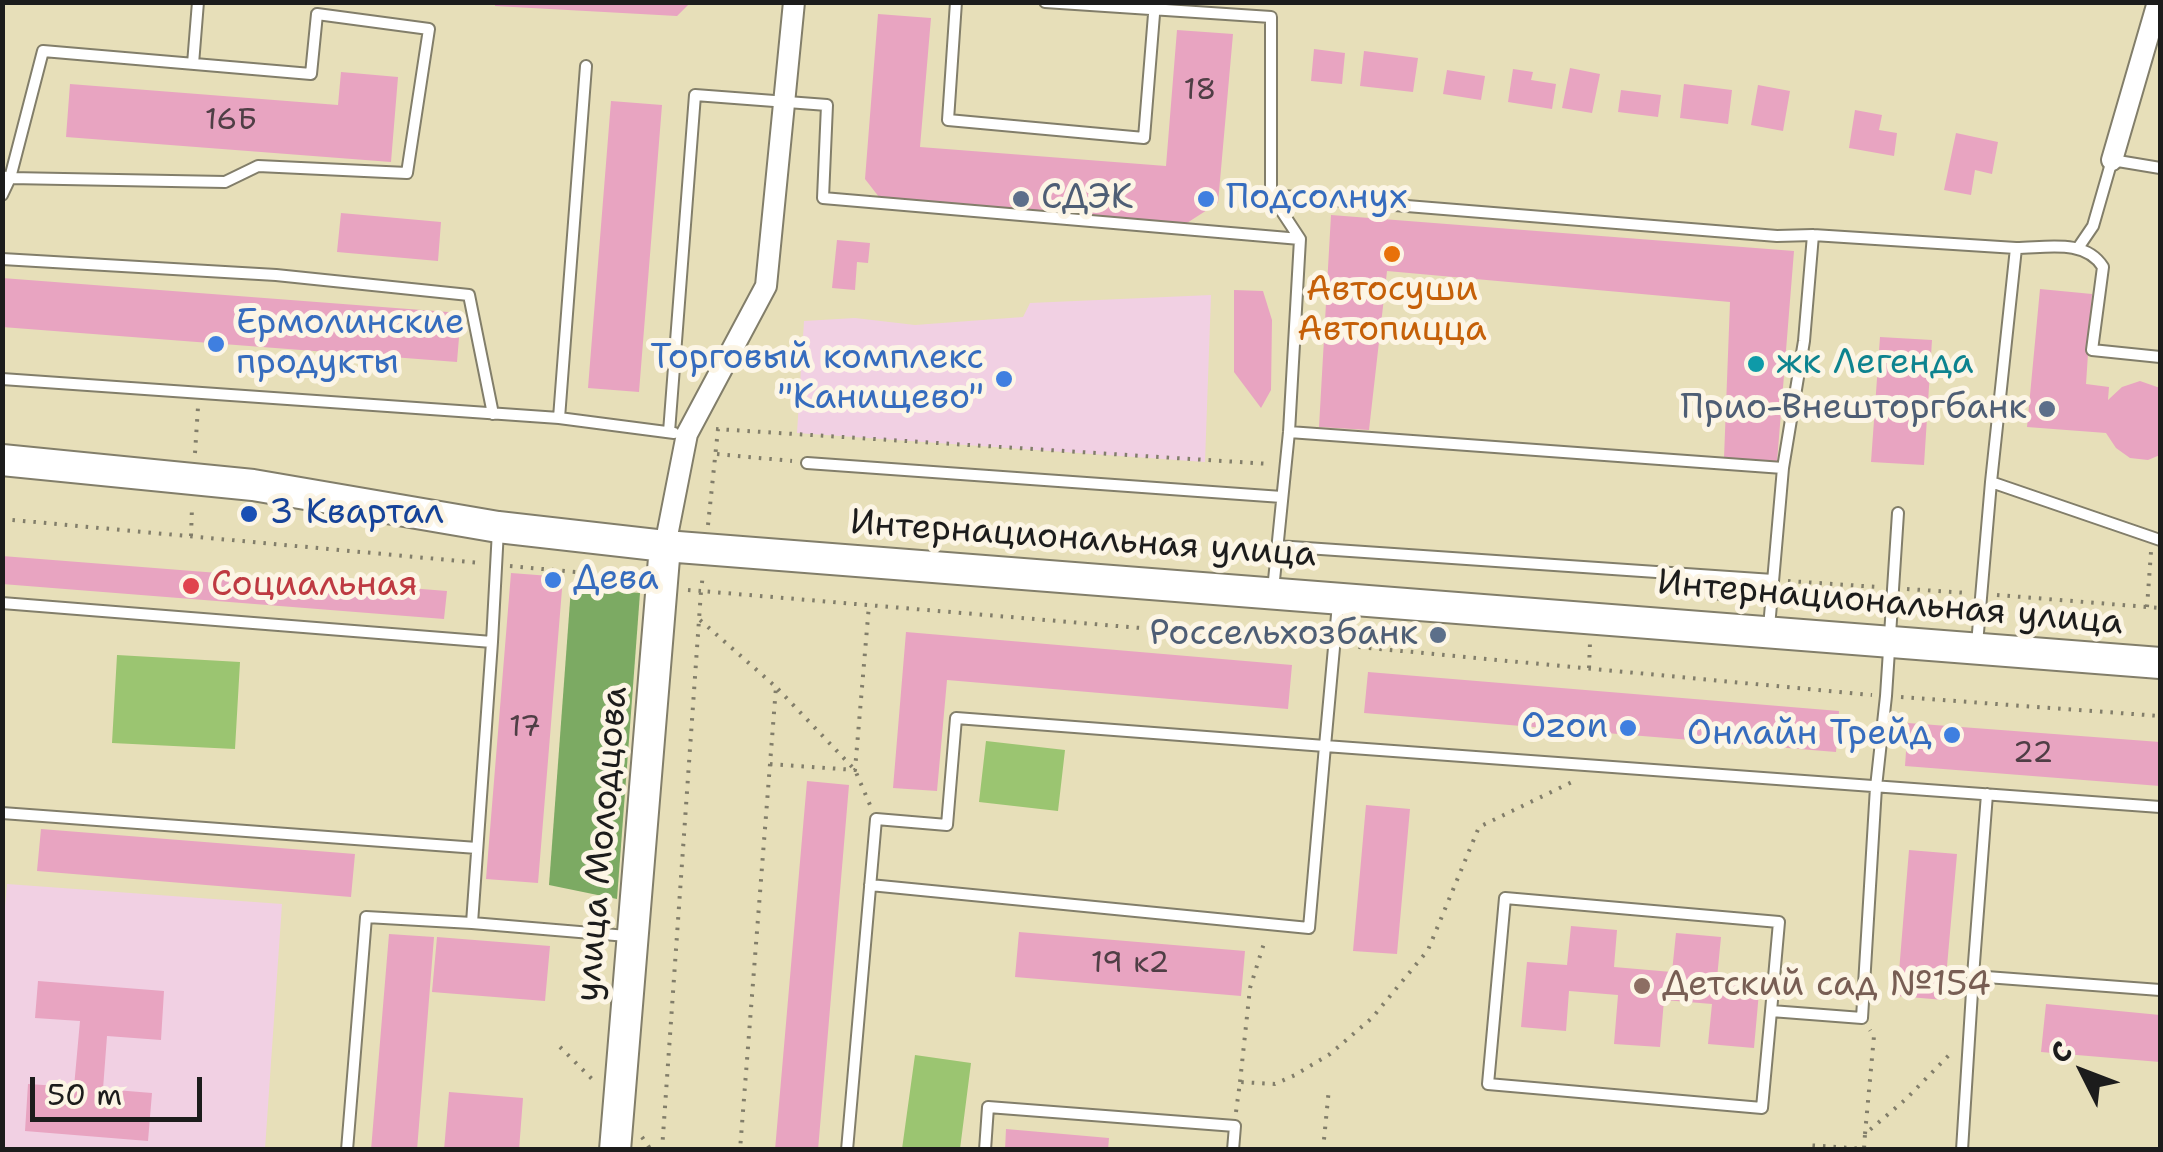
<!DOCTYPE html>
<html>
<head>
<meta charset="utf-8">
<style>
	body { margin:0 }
	#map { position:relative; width:2163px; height:1152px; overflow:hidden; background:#e7dfb9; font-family:"Shantell Sans",sans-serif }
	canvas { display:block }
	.frame { position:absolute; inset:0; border:5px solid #1c1c1c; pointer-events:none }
	.north { position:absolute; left:2033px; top:1022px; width:100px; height:100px; -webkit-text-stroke:8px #fcf5e5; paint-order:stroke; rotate:312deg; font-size:28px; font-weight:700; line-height:40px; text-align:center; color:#1c1c1c }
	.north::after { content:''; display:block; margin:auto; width:35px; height:45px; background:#1c1c1c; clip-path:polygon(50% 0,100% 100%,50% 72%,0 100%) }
	.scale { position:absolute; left:30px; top:1077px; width:172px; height:45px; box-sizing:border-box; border:5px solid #1c1c1c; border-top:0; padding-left:12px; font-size:30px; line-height:35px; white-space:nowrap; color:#1c1c1c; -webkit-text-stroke:8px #fcf5e5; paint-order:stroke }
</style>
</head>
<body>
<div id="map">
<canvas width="2163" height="1152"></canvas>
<div class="frame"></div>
<div class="north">С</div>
<div class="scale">50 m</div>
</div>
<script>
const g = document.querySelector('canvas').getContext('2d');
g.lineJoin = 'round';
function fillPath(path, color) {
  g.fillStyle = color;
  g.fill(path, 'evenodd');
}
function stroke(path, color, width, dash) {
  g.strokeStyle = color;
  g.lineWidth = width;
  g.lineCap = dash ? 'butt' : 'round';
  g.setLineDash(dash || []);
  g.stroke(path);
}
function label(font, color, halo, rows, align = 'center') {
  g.font = font + ' "Shantell Sans",sans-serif';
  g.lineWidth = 10;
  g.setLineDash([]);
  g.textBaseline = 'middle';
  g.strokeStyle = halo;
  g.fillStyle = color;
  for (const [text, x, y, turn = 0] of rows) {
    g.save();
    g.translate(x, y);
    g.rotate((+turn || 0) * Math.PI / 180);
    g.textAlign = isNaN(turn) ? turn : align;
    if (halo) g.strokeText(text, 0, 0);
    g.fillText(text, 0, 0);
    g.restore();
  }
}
fillPath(new Path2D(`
	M1211 295 1205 462 797 433 804 321 855 318 915 325 1023 317 1030 303Z
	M7 884 282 904 265 1149 3 1150 2 940Z`), '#f1d0e3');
fillPath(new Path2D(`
	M117 655 240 662 235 749 112 743Z
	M986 741 1065 750 1058 811 979 802Z
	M915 1055 971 1063 960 1149H902Z`), '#9bc571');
fillPath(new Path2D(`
	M571 588 640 593 617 899 549 885Z`), '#7caa63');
fillPath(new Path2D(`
	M495 2H691L677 16 495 6Z
	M878 14 931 18 920 147 1166 166 1177 30 1233 34 1218 203 1176 230 886 206 865 179Z
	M1314 49 1345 53 1342 84 1311 81Z
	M1364 51 1418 58 1413 92 1360 86Z
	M1570 68 1600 74 1592 113 1562 108Z
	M1513 69 1533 72 1531 80 1556 84 1552 109 1508 102Z
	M1447 70 1485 76 1481 100 1443 94Z
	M341 72 398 77 391 162 66 137 70 84 338 105Z
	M1684 84 1732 90 1728 124 1680 118Z
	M1758 85 1790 91 1783 131 1751 125Z
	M1621 90 1661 95 1658 117 1618 112Z
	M611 101 662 105 639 392 588 388Z
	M1855 110 1882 115 1879 130 1897 133 1894 156 1849 148Z
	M1956 133 1998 142 1992 174 1975 170 1971 195 1944 190Z
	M341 213 441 222 438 261 337 252Z
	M1331 215 1794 251 1777 462 1724 458 1730 302 1387 271 1369 430 1319 427Z
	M837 240 870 243 868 263 857 262 855 290 832 288Z
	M2 278 461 313 457 362 2 327Z
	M2040 289 2092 294 2086 384 2109 387 2108 400 2122 387 2140 381 2160 388V455L2148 460 2130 458 2116 448 2106 433 2027 427Z
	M1234 290 1263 291 1272 320 1271 390 1261 408 1234 372Z
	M1880 337 1932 340 1924 465 1871 462Z
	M2 556 447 591 444 619 2 584Z
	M511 573 563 577 538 883 486 879Z
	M906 632 1292 665 1288 709 947 680 937 791 893 788Z
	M1368 672 1839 711 1836 752 1364 713Z
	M1908 723 2160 742V786L1905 766Z
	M807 781 849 785 818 1150H775Z
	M1366 805 1410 809 1397 954 1353 951Z
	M41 829 355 854 351 897 37 871Z
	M1909 850 1957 854 1944 1000 1897 996Z
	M1571 926 1617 930 1614 967 1672 972 1676 933 1721 937 1717 978 1760 981 1754 1048 1708 1044 1712 1004 1664 1000 1660 1047 1614 1044 1618 995 1569 991 1566 1031 1521 1027 1527 962 1567 965Z
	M1019 932 1245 951 1241 996 1015 977Z
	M389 934 434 937 417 1150H371Z
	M437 937 550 946 545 1001 432 992Z
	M38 981 164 991 161 1040 107 1036 103 1089 152 1093 148 1141 25 1131 28 1084 74 1087 80 1021 35 1018Z
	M2046 1004 2160 1015V1062L2041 1052Z
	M449 1092 523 1098 519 1150H444Z
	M1006 1129 1109 1138 1108 1150H1005Z`), '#e8a4c1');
const lane = new Path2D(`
	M956 2 948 120 1144 138 1155 2
	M1045 2 1271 17V195L1300 239 1289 432 1273 590
	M193 64 198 2
	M2 176 10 178 225 182 258 166 407 173 429 29 317 14 311 74 43 51 10 178 2 195
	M1271 195 1777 236 1813 235 2016 248
	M2078 248 2093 226 2112 160 2160 168
	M2 259 276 275 469 295 493 414
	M2 379 559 418 674 433
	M559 418 586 66
	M669 432 695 95 827 105 823 198 1300 239
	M1289 432 1783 468
	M807 463 1282 497
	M1991 482 2160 540
	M1277 546 1773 580
	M2 603 492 642
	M1769 627 1783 468 1804 341 1813 235
	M1977 644 1991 482 2016 248C2045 248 2085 238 2103 267L2092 350 2160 357
	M1987 794 1973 976 2160 990
	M2 813 477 848
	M870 885 1309 928 1325 746 2160 807
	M472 923 492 642 498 530
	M1771 1011 1779 922 1505 898 1488 1084 1762 1108 1771 1011 1862 1018 1876 787 1886 696 1898 513
	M347 1150 366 917 472 923 627 936
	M847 1150 876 819 947 825 956 718 1325 746 1338 604
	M985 1150 988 1107 1235 1126 1233 1150
	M1962 1150 1973 976`);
const street = new Path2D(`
	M2112 160 2158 2
	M665 546 687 434 766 286 794 2`);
const secondary = new Path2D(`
	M2 460 253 485 498 527 665 546 2160 663
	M615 1150 665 546`);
stroke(lane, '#827e6a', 14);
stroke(street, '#827e6a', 24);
stroke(secondary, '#827e6a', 34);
stroke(new Path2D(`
	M716 429 1270 464
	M195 453 198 407
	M717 454 792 461
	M2 519 481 563
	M708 525 718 429
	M191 536 192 507
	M510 566 597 574 635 581
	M1788 581 1878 587
	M1907 589 1968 593
	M688 590 701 591 703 574
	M1664 595 1754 601
	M1997 595 2160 608
	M2147 607 2151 552
	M700 620 776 687 740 1150
	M1348 646 1872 695
	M1589 668 1590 643
	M778 689 855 770 870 805
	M1901 697 2160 716
	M770 764 855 770 869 605
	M560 1047 594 1081
	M1240 1082 1250 988 1265 940
	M1236 1112 1240 1082 1275 1084 1295 1075 1330 1054 1372 1018 1428 950 1479 827 1574 781
	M1865 1134 1874 1036 1870 1030
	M642 1137 651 1150
	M662 1150 701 591 1319 643
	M1323 1150 1329 1088
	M1807 1150V1145L1864 1149 1865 1134 1906 1099 1951 1053`), '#827e6a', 4, [2.5, 8]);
stroke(lane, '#fff', 10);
stroke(street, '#fff', 20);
stroke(secondary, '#fff', 30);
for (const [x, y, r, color] of [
	[1021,199,10,"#5c6f8a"],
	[1206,199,10,"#3f7fe0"],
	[1392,254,10,"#e8710a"],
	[216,344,10,"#3f7fe0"],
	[1756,364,10,"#0f9aa8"],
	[1004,379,10,"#3f7fe0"],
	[2047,409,10,"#5c6f8a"],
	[249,514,10,"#1a4fb4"],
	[553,580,10,"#3f7fe0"],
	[191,586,10,"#e0444e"],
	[1438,635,10,"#5c6f8a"],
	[1628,728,10,"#3f7fe0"],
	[1952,735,10,"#3f7fe0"],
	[1642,986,10,"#8d6e63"]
]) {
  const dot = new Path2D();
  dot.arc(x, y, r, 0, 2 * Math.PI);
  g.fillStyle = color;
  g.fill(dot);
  stroke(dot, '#fcf5e5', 4);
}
label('30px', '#4f3e45', null, [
	["18",1200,91],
	["16Б",231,121],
	["17",525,728],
	["22",2033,754],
	["19 к2",1130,964]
]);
label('35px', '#4e5e75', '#fcf5e5', [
	["СДЭК",1041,199,"left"],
	["Прио-Внешторгбанк",2027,409],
	["Россельхозбанк",1418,635]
], 'right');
label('35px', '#366cbe', '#fcf5e5', [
	["Подсолнух",1226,199],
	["Ермолинские",236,324],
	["продукты",236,364],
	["Торговый комплекс",984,359,"right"],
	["\"Канищево\"",984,399,"right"],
	["Дева",573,580],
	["Ozon",1608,728,"right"],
	["Онлайн Трейд",1932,735,"right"]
], 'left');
label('35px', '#c56008', '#fcf5e5', [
	["Автосуши",1392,291],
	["Автопицца",1392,331]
]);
label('35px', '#0d838f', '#fcf5e5', [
	["жк Легенда",1776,364]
], 'left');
label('35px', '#164399', '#fcf5e5', [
	["3 Квартал",269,514]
], 'left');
label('35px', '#1c1c1c', '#fcf5e5', [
	["Интернациональная улица",1083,540,4],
	["Интернациональная улица",1890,604,5],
	["улица Молодцова",603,844,-85]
]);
label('35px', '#be3a42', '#fcf5e5', [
	["Социальная",211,586]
], 'left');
label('35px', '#785e54', '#fcf5e5', [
	["Детский сад №154",1662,986]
], 'left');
</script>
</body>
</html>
